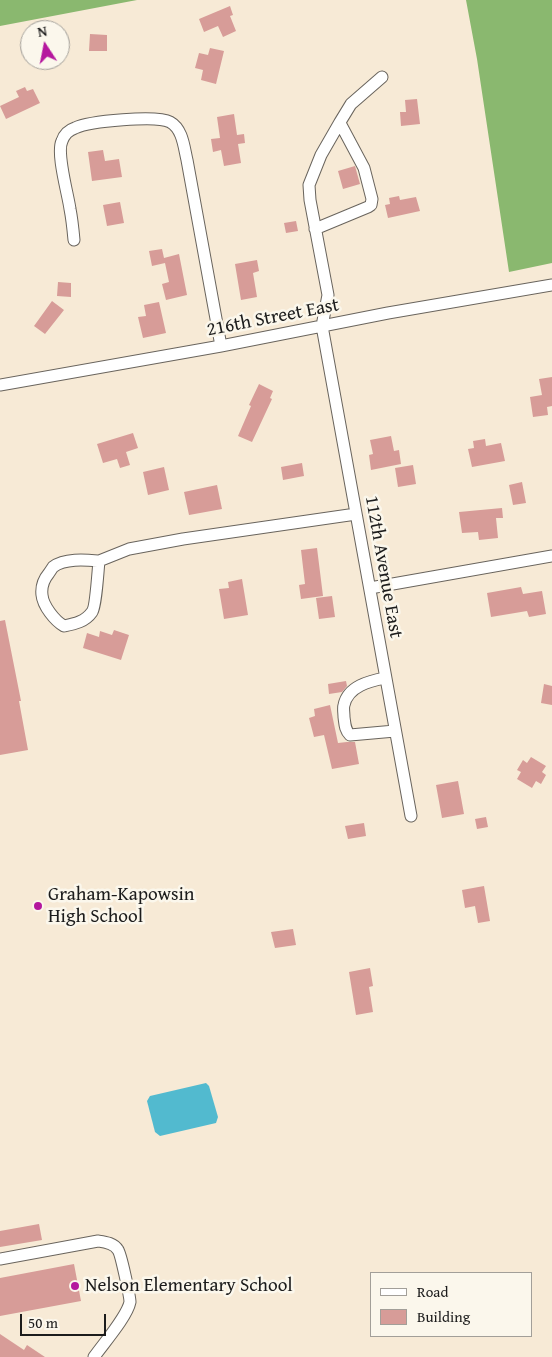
<!DOCTYPE html>
<html>
<head>
<meta charset="utf-8">
<style>
	body { margin:0 }
	#map { position:relative; width:552px; height:1357px; overflow:hidden; background:#f7ead6; font-family:"Gentium Book Plus",serif }
	canvas { display:block }
	.legend { position:absolute; left:370px; top:1272px; width:162px; height:65px; box-sizing:border-box; background:#fbf7ec; border:1px solid #a29f99; margin:0; padding:6px 9px; list-style:none; font-size:15px; color:#1c1c1c }
	.legend li { display:flex; align-items:center; gap:10px; height:25px }
	.legend b { width:25px; border:1px solid #a29f99 }
	.north { position:absolute; left:20px; top:20px; width:50px; height:50px; box-sizing:border-box; background:#fbf7ec; border:1px solid #a29f99; border-radius:50%; rotate:349deg; font-size:14px; font-weight:700; line-height:20px; text-align:center; color:#1c1c1c }
	.north::after { content:''; display:block; margin:auto; width:18px; height:22px; background:#b5179e; clip-path:polygon(50% 0,100% 100%,50% 72%,0 100%) }
	.scale { position:absolute; left:20px; top:1314px; width:86px; height:22px; box-sizing:border-box; border:2px solid #1c1c1c; border-top:0; padding-left:6px; font-size:15px; line-height:18px; white-space:nowrap; color:#1c1c1c; -webkit-text-stroke:4px #fbf7ec; paint-order:stroke }
</style>
</head>
<body>
<div id="map">
<canvas width="552" height="1357"></canvas>
<ul class="legend">
<li><b style="height:6px;background:#fff"></b>Road</li>
<li><b style="height:14px;background:#d79c98"></b>Building</li>
</ul>
<div class="north">N</div>
<div class="scale">50 m</div>
</div>
<script>
const g = document.querySelector('canvas').getContext('2d');
g.lineJoin = 'round';
function fillPath(path, color) {
  g.fillStyle = color;
  g.fill(path, 'evenodd');
}
function stroke(path, color, width, dash) {
  g.strokeStyle = color;
  g.lineWidth = width;
  g.lineCap = dash ? 'butt' : 'round';
  g.setLineDash(dash || []);
  g.stroke(path);
}
function label(font, color, halo, rows, align = 'center') {
  g.font = font + ' "Gentium Book Plus",serif';
  g.lineWidth = 5;
  g.setLineDash([]);
  g.textBaseline = 'middle';
  g.strokeStyle = halo;
  g.fillStyle = color;
  for (const [text, x, y, turn = 0] of rows) {
    g.save();
    g.translate(x, y);
    g.rotate((+turn || 0) * Math.PI / 180);
    g.textAlign = isNaN(turn) ? turn : align;
    if (halo) g.strokeText(text, 0, 0);
    g.fillText(text, 0, 0);
    g.restore();
  }
}
fillPath(new Path2D(`
	M0 0H137L0 26Z
	M466 0H552V263L509 272 477 59Z`), '#8ab86f');
fillPath(new Path2D(`
	M206 1083 209 1086 218 1117 216 1123 160 1136 155 1132 147 1101 150 1096Z`), '#52bacf');
fillPath(new Path2D(`
	M230 6 233 15 230 16 236 31 223 37 218 26 204 32 199 19Z
	M90 34 107 35V51H89Z
	M210 48 224 51 216 84 201 80 203 70 195 68 199 53 208 55Z
	M25 87 27 91 33 89 40 103 6 119 0 106 19 97 16 91Z
	M417 99 420 124 401 126 400 112H406L405 100Z
	M234 114 237 135 244 134 245 143 238 144 241 163 224 166 221 150 213 152 211 139 220 138 217 117Z
	M103 150 105 161 119 159 122 177 92 181 88 152Z
	M355 166 360 184 343 189 338 171Z
	M399 196 400 200 416 197 420 211 388 218 385 205 390 204 389 198Z
	M120 202 124 223 107 226 103 205Z
	M296 221 298 231 286 233 284 223Z
	M162 249 164 258 179 254 187 295 166 300 162 284 169 282 165 263 152 266 149 251Z
	M257 260 259 271 253 273 257 297 241 300 235 264Z
	M58 282 71 283V297L57 296Z
	M52 301 64 310 45 334 34 326Z
	M159 302 166 333 143 338 138 317 146 316 144 305Z
	M552 377V406L547 407 548 415 533 417 530 397 542 395 539 379Z
	M259 384 273 391 270 398 272 399 252 442 238 436 251 406 249 405Z
	M133 433 138 448 126 452 130 465 120 468 117 459 103 463 97 444Z
	M391 436 394 451 399 450 401 464 371 470 369 455 373 454 370 440Z
	M485 439 486 446 501 443 505 461 472 467 468 449 474 448 473 441Z
	M302 463 304 476 283 480 281 467Z
	M413 465 416 484 398 487 395 468Z
	M164 467 169 490 148 495 143 472Z
	M522 482 526 503 513 505 509 485Z
	M217 485 222 509 189 515 184 492Z
	M502 508 503 518H496L498 538 479 540 478 532 462 533 459 512Z
	M317 548 323 596 301 599 299 585 305 584 301 550Z
	M242 579 248 615 224 619 219 589 229 588 228 582Z
	M521 587 523 594 542 591 546 614 529 617 527 611 491 617 487 593Z
	M332 596 335 617 319 619 316 598Z
	M5 620 21 701H19L28 750 0 755V621Z
	M114 630 129 635 121 660 83 648 87 633 99 637 100 631 112 635Z
	M346 681 347 686 342 692 329 694 328 684Z
	M544 684 552 686V705L541 703Z
	M330 705 338 743 347 742H355L359 764 332 769 324 735 314 737 309 718 315 716 314 709Z
	M531 757 546 766 542 772 546 775 541 784 536 781 532 788 517 779 521 772 517 770 523 760 527 763Z
	M458 781 464 814 442 818 436 785Z
	M486 817 488 827 477 829 475 819Z
	M364 823 366 836 348 839 345 826Z
	M484 886 490 921 478 923 475 906 465 908 462 890Z
	M293 929 296 945 275 948 271 932Z
	M370 968 373 986 369 987 373 1012 356 1015 349 972Z
	M39 1224 42 1240 0 1247V1231Z
	M74 1264 81 1301 0 1316V1278Z
	M0 1334 24 1350 27 1345 45 1357H0Z`), '#d79c98');
const minor = new Path2D(`
	M382 77 351 104 340 122 321 155 309 185 310 200 328 295 322 326 411 816
	M315 229 368 207 371 205 372 199 364 168 340 123
	M74 240C73 229 72 219 70 209 68 194 56 153 62 141 64 135 69 130 75 128 89 121 157 115 170 122 183 129 184 148 187 160L221 346
	M0 385 221 346 388 313 552 285
	M99 561C86 560 65 558 53 567 53 567 49 573 49 573 44 579 41 587 42 595 43 606 55 621 64 626 74 624 85 622 92 612 96 607 98 570 99 561L129 549 183 539 356 514
	M370 588 552 556
	M385 678C370 681 348 686 344 705 343 708 344 713 344 717 345 725 345 730 350 735L395 731
	M0 1259 98 1241C105 1242 114 1243 118 1250 121 1254 130 1297 130 1302 127 1317 103 1344 94 1357`);
stroke(minor, '#69645d', 13);
stroke(minor, '#fff', 11);
for (const [x, y, r, color] of [
	[38,906,5,"#b5179e"],
	[75,1286,5,"#b5179e"]
]) {
  const dot = new Path2D();
  dot.arc(x, y, r, 0, 2 * Math.PI);
  g.fillStyle = color;
  g.fill(dot);
  stroke(dot, '#fbf7ec', 2);
}
label('19px', '#1c1c1c', '#fbf7ec', [
	["216th Street East",273,318,-11],
	["112th Avenue East",383,567,80]
]);
label('19px', '#1c1c1c', '#fbf7ec', [
	["Graham-Kapowsin",48,895],
	["High School",48,917],
	["Nelson Elementary School",85,1286]
], 'left');
</script>
</body>
</html>
